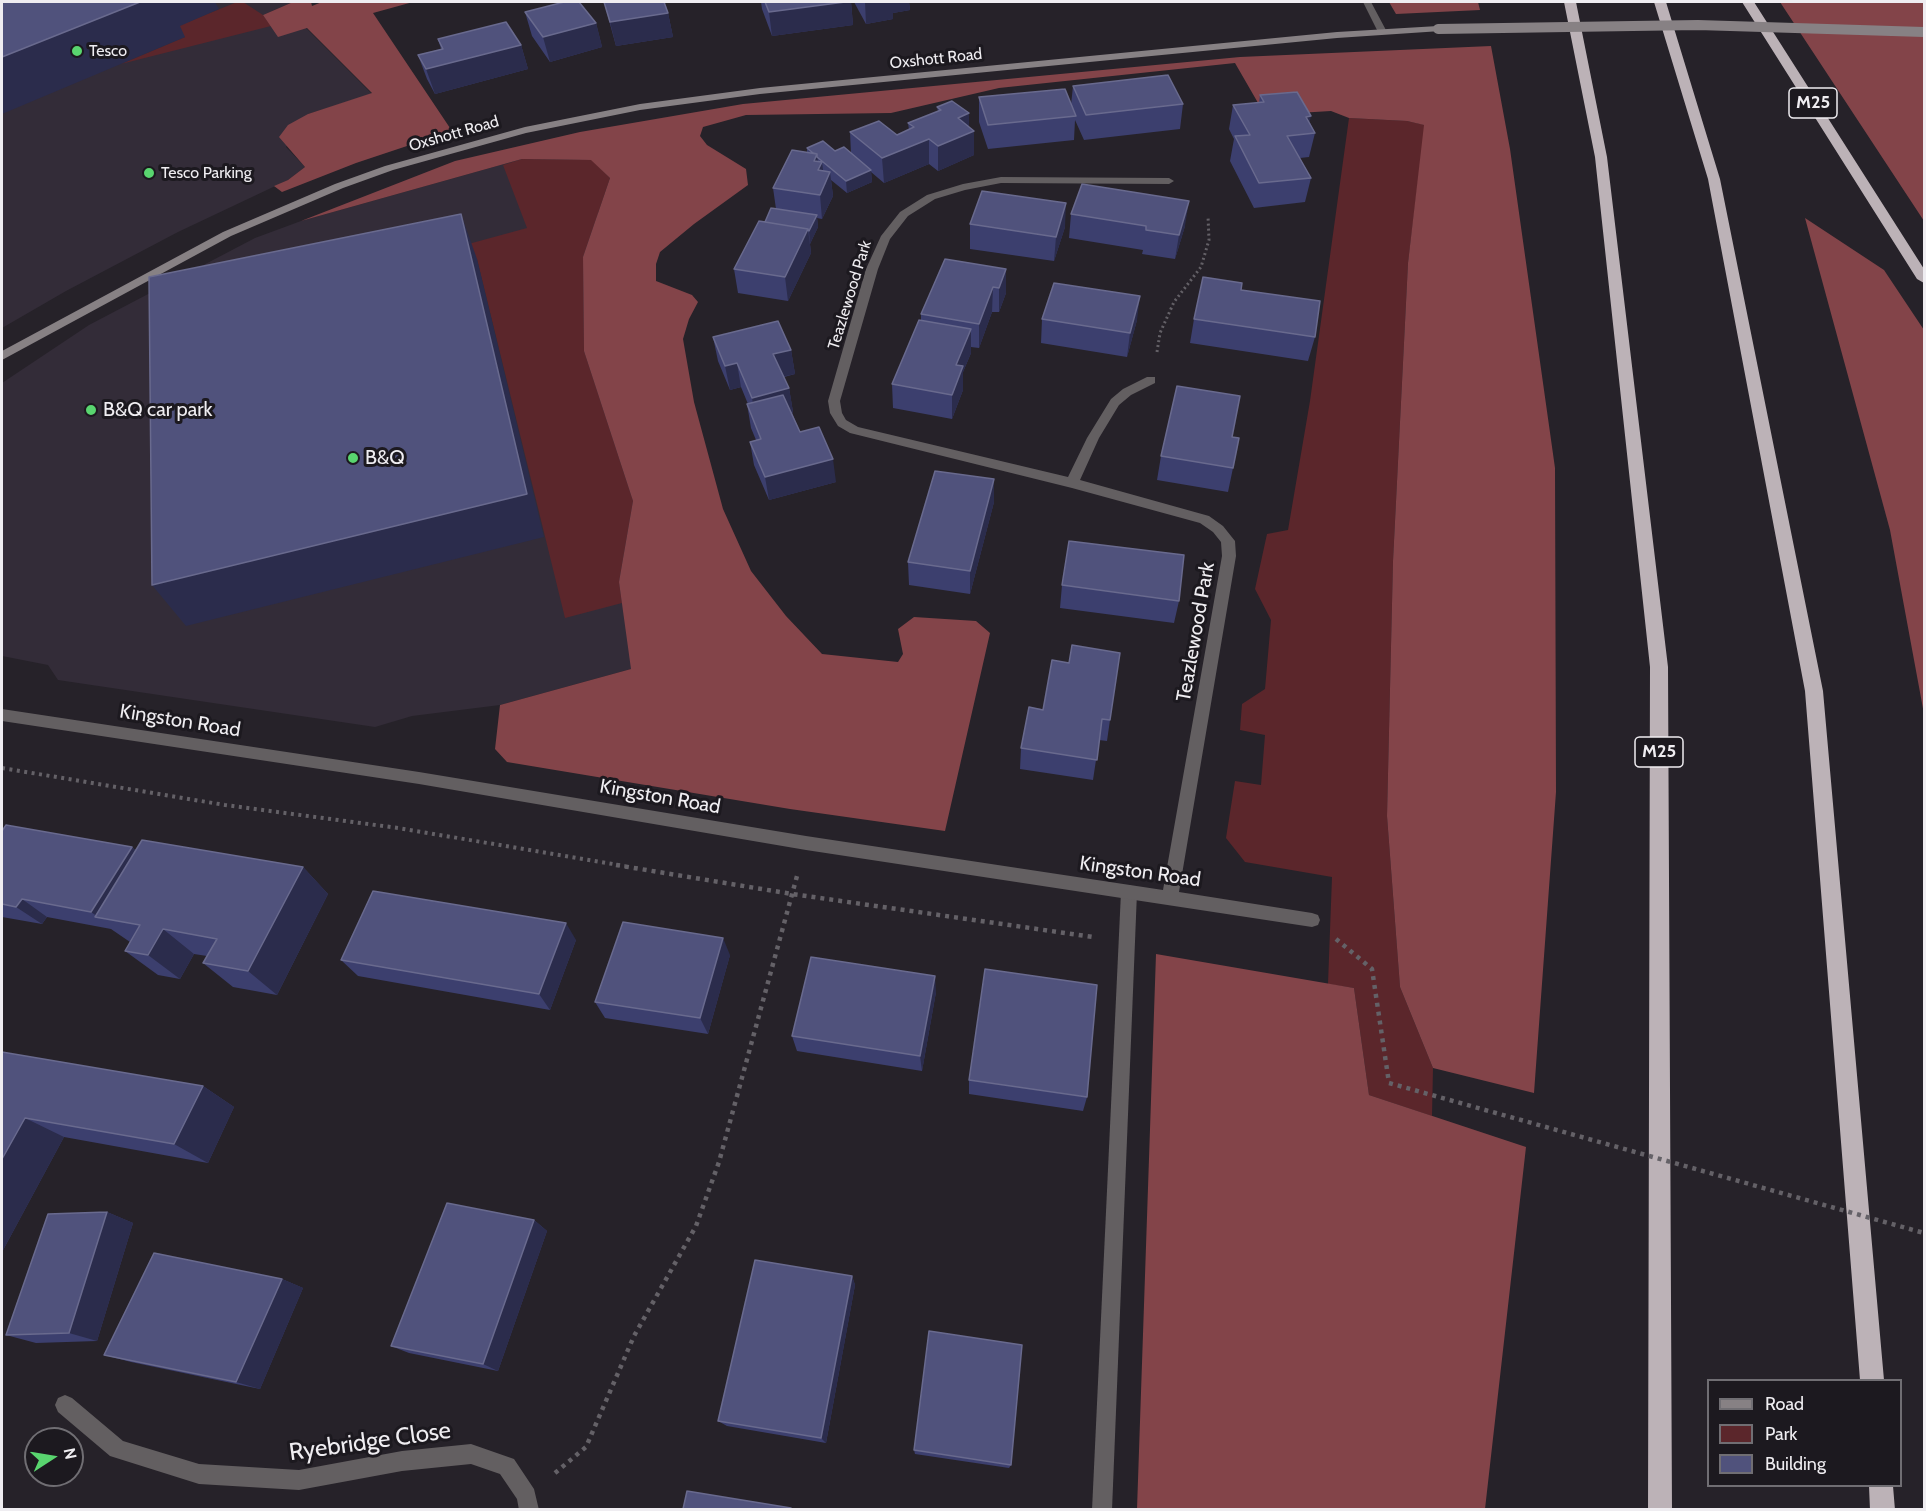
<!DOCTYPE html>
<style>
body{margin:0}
#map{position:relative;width:1926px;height:1511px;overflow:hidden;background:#262229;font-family:Cabin,sans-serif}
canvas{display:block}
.frame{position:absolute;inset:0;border:3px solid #efedf1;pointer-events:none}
.legend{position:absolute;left:1707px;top:1379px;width:195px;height:108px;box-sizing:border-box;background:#1c191f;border:2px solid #706e73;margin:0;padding:8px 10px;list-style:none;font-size:18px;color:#efedf1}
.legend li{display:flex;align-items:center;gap:12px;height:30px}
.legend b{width:30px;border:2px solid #706e73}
.north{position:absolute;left:24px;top:1427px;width:60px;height:60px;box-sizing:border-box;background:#1c191f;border:2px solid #706e73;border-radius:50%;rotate:78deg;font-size:16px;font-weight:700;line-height:24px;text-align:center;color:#efedf1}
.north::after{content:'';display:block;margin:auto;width:21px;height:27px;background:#59d56f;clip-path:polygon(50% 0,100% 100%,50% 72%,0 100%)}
</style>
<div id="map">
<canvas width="1926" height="1511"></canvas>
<div class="frame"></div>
<ul class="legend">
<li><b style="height:8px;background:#878184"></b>Road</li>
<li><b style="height:16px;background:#5b262b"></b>Park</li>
<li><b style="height:16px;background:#50527c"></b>Building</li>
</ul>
<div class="north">N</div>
</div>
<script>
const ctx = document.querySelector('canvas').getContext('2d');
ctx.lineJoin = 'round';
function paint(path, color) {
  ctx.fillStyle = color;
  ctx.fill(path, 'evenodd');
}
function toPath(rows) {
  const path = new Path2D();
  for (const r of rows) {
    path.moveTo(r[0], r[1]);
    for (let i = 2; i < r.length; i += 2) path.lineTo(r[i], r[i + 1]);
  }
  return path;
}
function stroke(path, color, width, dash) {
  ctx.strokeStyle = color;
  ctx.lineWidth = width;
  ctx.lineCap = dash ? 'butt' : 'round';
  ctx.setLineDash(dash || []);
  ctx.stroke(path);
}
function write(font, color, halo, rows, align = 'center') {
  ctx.font = font + ' Cabin,sans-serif';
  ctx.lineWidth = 6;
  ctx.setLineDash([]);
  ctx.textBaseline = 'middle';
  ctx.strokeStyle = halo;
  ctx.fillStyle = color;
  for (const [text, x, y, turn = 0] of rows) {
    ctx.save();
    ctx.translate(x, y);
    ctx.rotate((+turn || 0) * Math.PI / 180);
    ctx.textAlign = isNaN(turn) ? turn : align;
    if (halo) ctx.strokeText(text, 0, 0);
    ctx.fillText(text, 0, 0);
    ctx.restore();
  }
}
const built = toPath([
 [2,2,293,2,263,15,306,28,372,94,308,114,286,147,305,167,288,180,178,232,66,291,2,328],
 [522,159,592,160,633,501,631,669,500,705,412,716,375,727,58,680,48,665,2,656,2,383,89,325,255,238,301,221]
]);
const green = toPath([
 [237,2,243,2,263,15,271,26,121,64,185,37,173,28],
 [1349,118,1407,121,1425,125,1408,263,1393,561,1387,816,1400,987,1433,1068,1432,1116,1369,1095,1354,988,1328,984,1332,877,1245,862,1226,838,1235,781,1261,785,1265,735,1240,730,1242,704,1265,689,1271,620,1255,589,1267,534,1288,530,1310,401],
 [522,159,592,160,610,178,583,257,584,351,633,501,619,582,622,603,565,618,477,259,256,302,527,228,503,165]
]);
const forest = toPath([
 [293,2,311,2,312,6,322,2,413,2,373,13,452,131,356,163,282,192,274,186,288,180,305,167,279,137,288,125,308,114,372,93,307,28,278,37,263,15],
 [1389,2,1478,2,1480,10,1396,14],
 [1780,2,1924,2,1924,222,1924,221],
 [1491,46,1510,149,1555,468,1556,792,1534,1093,1433,1068,1400,987,1387,816,1393,561,1408,263,1424,125,1407,121,1349,118,1331,111,1265,115,1235,63,999,88,891,113,746,115,703,127,700,136,707,145,746,169,748,185,694,224,660,252,656,264,656,281,692,295,698,302,689,319,683,339,694,402,723,509,751,571,786,616,822,654,898,662,903,654,898,629,914,617,976,621,990,633,945,831,790,809,507,762,495,749,500,705,631,669,619,582,633,501,584,351,583,257,610,178,591,160,522,159,301,221,455,161,580,132,743,104,1240,57],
 [1805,218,1884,270,1924,330,1924,714,1890,530],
 [1156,954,1354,988,1369,1095,1526,1147,1485,1509,1137,1509]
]);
const pathFar2 = toPath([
 [1157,352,1160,333,1174,302,1201,267,1209,240,1208,216]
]);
const pathFar1 = toPath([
 [2,768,225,805,398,828,625,866]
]);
const path = toPath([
 [616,865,792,894,1093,937],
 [1336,939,1372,969,1389,1083],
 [555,1473,586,1447,634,1336,696,1226,719,1162,797,876]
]);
const lane = toPath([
 [1129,885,1135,887,1137,892,1112,1510,1092,1510,1121,892,1123,887,1129,885]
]);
const street = toPath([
 [1363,2,1371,2,1387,32,1385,34,1379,34,1363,2],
 [1001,177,1169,178,1174,181,1169,184,1001,183,965,190,935,199,908,216,890,239,878,269,840,401,842,413,846,420,858,427,1068,477,1087,438,1111,399,1123,389,1147,377,1155,377,1155,383,1131,395,1119,405,1099,438,1080,480,1209,516,1223,526,1235,541,1236,556,1179,892,1312,913,1318,915,1320,920,1318,925,1312,927,806,850,419,784,2,721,2,709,419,772,806,836,1163,890,1222,556,1221,542,1213,532,1200,523,1072,488,850,433,838,426,830,413,828,401,866,269,881,236,900,212,927,195,963,184,1001,177],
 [65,1395,72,1398,123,1441,199,1464,299,1470,402,1451,471,1444,514,1459,534,1489,539,1510,519,1510,517,1499,500,1474,471,1464,402,1471,299,1490,199,1484,110,1456,58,1412,55,1405,58,1398,65,1395]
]);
const secondary = toPath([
 [1438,26,1441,27,1441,31,1337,38,760,94,640,110,526,133,393,170,343,188,231,236,2,360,2,351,223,232,335,184,385,166,525,127,640,104,760,88,1337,32,1438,26]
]);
const highway = toPath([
 [1564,2,1576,2,1607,157,1668,667,1672,1510,1648,1510,1650,667,1595,157,1564,2],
 [1654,2,1666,2,1720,179,1823,691,1884,1380,1860,1380,1805,691,1708,179,1654,2],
 [1742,2,1754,2,1924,269,1924,283,1917,279,1742,2],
 [1869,1486,1893,1486,1895,1510,1870,1510,1869,1486]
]);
const pathBridge = toPath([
 [1389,1083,1924,1233]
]);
const secondaryBridge = toPath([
 [1438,29,1698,25,1924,32]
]);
const wall = toPath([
 [604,2,664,2,668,13,673,37,616,46],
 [761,2,851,2,853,25,772,36,762,9],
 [854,2,909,2,910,10,893,13,893,19,866,24],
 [525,12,596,23,602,47,550,62,532,36],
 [438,39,521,45,528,69,435,94,427,79,418,55,441,49],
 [1073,86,1183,104,1180,129,1084,140,1075,120,1074,140,988,149,979,122,979,97,1071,105],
 [1260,95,1310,123,1315,133,1309,157,1300,158,1311,178,1305,202,1254,208,1230,161,1234,139,1229,129,1233,105,1259,103],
 [937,107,969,113,969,127,974,131,974,155,938,171,929,164,884,183,871,172,872,182,847,193,831,180,833,196,822,219,817,218,818,227,810,244,811,253,788,301,738,293,734,269,765,222,776,209,773,188,807,153,807,148,851,154,850,132,897,135,909,130,908,123,938,111],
 [1071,214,1185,226,1175,259,1142,254,1143,250,1069,238],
 [970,224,1065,227,1054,261,970,249],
 [1006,269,1006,293,999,312,992,312,979,348,971,347,971,353,963,372,963,390,952,419,893,408,892,384,921,321,921,314],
 [1241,290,1315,337,1308,361,1190,343,1194,319],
 [1042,319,1137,320,1127,357,1041,343],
 [713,337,791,350,795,374,784,377,789,388,793,412,792,413,800,432,836,482,769,500,754,465,750,442,756,440,751,428,747,404,748,404,741,387,730,390,718,361],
 [1232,437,1233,468,1228,492,1157,480,1161,456],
 [994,479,994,502,970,594,909,585,908,562],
 [1062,585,1179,601,1174,623,1060,608],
 [1029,707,1110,720,1107,741,1099,740,1093,780,1020,769,1021,748],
 [2,831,132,847,135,850,303,867,328,894,277,995,233,987,203,963,207,956,194,954,180,979,158,975,125,951,130,942,111,929,47,917,42,924,2,917],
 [576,940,550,1010,358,976,341,960],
 [730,955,708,1034,605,1018,595,1002],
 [936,992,922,1071,797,1051,792,1036],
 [2,1053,203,1086,234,1107,208,1163,64,1137,2,1252],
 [969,1080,1087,1097,1083,1111,969,1094],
 [107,1212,133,1223,97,1341,36,1343,6,1335],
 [534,1220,547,1231,498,1371,409,1353,391,1346],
 [852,1276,855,1285,826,1443,727,1426,718,1421],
 [282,1279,303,1288,260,1389,131,1362,104,1355],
 [914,1450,1011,1465,1009,1468,915,1454]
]);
const shadedWall = toPath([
 [140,2,215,2,219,9,180,26,185,37,2,114,2,57],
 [845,2,851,2,853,25,772,36,769,12],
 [865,2,909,2,910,10,893,13,893,19,866,24],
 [668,13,673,37,616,46,610,22],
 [596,23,602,47,550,62,543,37],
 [521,45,528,69,435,94,426,69],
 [969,113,969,133,974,131,974,155,938,171,938,146,958,118],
 [1311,116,1307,134,1306,117],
 [929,139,929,164,884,183,882,158],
 [817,154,819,169,822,162,825,185,830,172,833,196,822,219,820,195,814,161],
 [871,170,872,182,847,193,846,181],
 [1189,201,1185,226,1175,259,1179,235],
 [1066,203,1065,227,1054,261,1056,237],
 [461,214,477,259,544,537,186,626,152,585],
 [817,215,818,227,810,244,809,231],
 [808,229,811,253,788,301,785,277],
 [1006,269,1006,293,999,312,999,288],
 [993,287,992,312,979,348,979,324],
 [1140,296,1137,320,1127,357,1130,333],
 [971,329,971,353,963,372,963,390,952,419,952,395,956,365],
 [791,350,795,374,777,378,773,354],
 [737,363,741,387,730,390,725,366],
 [789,388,793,412,756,422,752,398],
 [833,459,836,482,769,500,765,477],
 [994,479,994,502,970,594,970,571],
 [132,847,153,866,98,917,91,912],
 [303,867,328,894,277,995,248,971],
 [22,899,47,917,42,924,16,907],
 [566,923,576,940,550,1010,539,994],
 [163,929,194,954,180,979,148,955],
 [723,938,730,955,708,1034,700,1018],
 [935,976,936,992,922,1071,920,1056],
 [203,1086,234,1107,208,1163,174,1144],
 [25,1118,64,1137,2,1252,2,1159],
 [107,1212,133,1223,97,1341,69,1333],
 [534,1220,547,1231,498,1371,483,1364],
 [852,1276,855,1285,826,1443,821,1438],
 [282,1279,303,1288,260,1389,236,1382]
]);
const building = toPath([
 [2,2,140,2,2,57,2,2],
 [564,2,579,2,596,23,543,37,525,12,564,2],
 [604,2,664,2,668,13,610,22,604,2],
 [765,2,845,2,769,12,765,2],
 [506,22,521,45,426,69,418,55,443,49,438,39,506,22],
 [1168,75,1183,104,1086,115,1073,86,1168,75],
 [1065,89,1076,116,988,125,979,97,1065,89],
 [1297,92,1311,116,1306,117,1315,133,1287,136,1311,178,1259,183,1235,136,1250,135,1233,105,1264,102,1260,95,1297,92],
 [952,101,969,113,958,118,974,131,938,146,929,139,882,158,850,132,879,121,897,135,914,127,908,123,941,110,937,107,952,101],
 [823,141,835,151,844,147,871,170,846,181,817,157,817,154,813,153,807,148,823,141],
 [792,150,817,154,814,161,822,162,818,170,830,172,820,195,773,188,792,150],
 [1082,184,1189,201,1179,235,1146,230,1146,226,1071,214,1082,184],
 [982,191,1066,203,1056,237,970,224,982,191],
 [771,208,817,215,809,231,808,229,765,222,771,208],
 [461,214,527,494,152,585,149,277,461,214],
 [759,221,808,229,785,277,734,269,759,221],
 [945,259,1006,269,999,288,993,287,979,324,921,314,945,259],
 [1203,277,1242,283,1241,290,1320,301,1315,337,1194,319,1203,277],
 [1054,283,1140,296,1130,333,1042,319,1054,283],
 [919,320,971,329,956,365,963,366,952,395,892,384,919,320],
 [778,321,791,350,773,354,789,388,752,398,737,363,725,366,713,337,778,321],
 [1177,386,1240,396,1232,437,1239,438,1233,468,1161,456,1177,386],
 [783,395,800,432,819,427,833,459,765,477,750,442,761,439,747,404,783,395],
 [935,471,994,479,970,571,908,562,935,471],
 [1069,541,1184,555,1179,601,1062,585,1069,541],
 [1072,645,1120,653,1110,720,1102,719,1097,760,1021,748,1029,707,1043,710,1052,660,1069,663,1072,645],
 [6,825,132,847,91,912,22,899,16,907,2,904,2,831,6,825],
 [142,840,303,867,248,971,203,963,217,939,163,929,148,955,125,951,140,925,95,917,142,840],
 [373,891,566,923,539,994,341,960,373,891],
 [623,922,723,938,700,1018,595,1002,623,922],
 [811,957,935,976,920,1056,792,1036,811,957],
 [985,969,1097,985,1087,1097,969,1080,985,969],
 [2,1052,203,1086,174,1144,25,1118,2,1159,2,1052],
 [447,1203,534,1220,483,1364,391,1346,447,1203],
 [107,1212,69,1333,6,1335,48,1214,107,1212],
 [154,1253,282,1279,236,1382,104,1355,154,1253],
 [755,1260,852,1276,821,1438,718,1421,755,1260],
 [929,1331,1022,1345,1011,1465,914,1450,929,1331],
 [687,1491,791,1508,791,1509,683,1509,687,1491]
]);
const markers = [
 [77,51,6,"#59d56f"],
 [149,173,6,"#59d56f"],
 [91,410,6,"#59d56f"],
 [353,458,6,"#59d56f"]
];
const farPoinames = [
 ["Tesco",89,51],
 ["Tesco Parking",161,173]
];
const farStreetnames = [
 ["Oxshott Road",936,59,-6],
 ["Oxshott Road",454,134,-16],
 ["Teazlewood Park",850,295,-73]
];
const shields = [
 [1813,103,48],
 [1659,752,48]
];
const shieldNames = [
 ["M25",1813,103],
 ["M25",1659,752]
];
const poiNames = [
 ["B&Q car park",103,410],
 ["B&Q",365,458]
];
const streetNames = [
 ["Teazlewood Park",1196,632,-80],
 ["Kingston Road",180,721,9],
 ["Kingston Road",660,797,10],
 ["Kingston Road",1140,872,8]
];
const nearStreetnames = [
 ["Ryebridge Close",370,1442,-8]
];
paint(built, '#332c38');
paint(green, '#5b262b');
paint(forest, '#834449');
stroke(pathFar2, '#646167', 3, [2, 3]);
stroke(pathFar1, '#646167', 4, [3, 4.5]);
stroke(path, '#646167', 4.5, [4, 5]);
paint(lane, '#635f61');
paint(street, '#635f61');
paint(secondary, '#878184');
paint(highway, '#bcb2b7');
stroke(pathBridge, '#646167', 4.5, [4, 5]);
stroke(secondaryBridge, '#878184', 10);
paint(wall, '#3c3f6e');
paint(shadedWall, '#2b2c4c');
paint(building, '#50527c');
stroke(building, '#696a8e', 1.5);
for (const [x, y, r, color] of markers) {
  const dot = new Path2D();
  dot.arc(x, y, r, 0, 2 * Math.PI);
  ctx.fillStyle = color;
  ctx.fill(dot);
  stroke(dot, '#1c191f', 2);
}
write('16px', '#efedf1', '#1c191f', farPoinames, 'left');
write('16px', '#efedf1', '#1c191f', farStreetnames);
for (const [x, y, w] of shields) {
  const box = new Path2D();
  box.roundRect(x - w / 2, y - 15, w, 30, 4.5);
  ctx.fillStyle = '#1c191f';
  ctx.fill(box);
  stroke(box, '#efedf1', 1.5);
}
write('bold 18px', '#efedf1', null, shieldNames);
write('20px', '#efedf1', '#1c191f', poiNames, 'left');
write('20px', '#efedf1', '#1c191f', streetNames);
write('24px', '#efedf1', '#1c191f', nearStreetnames);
</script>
